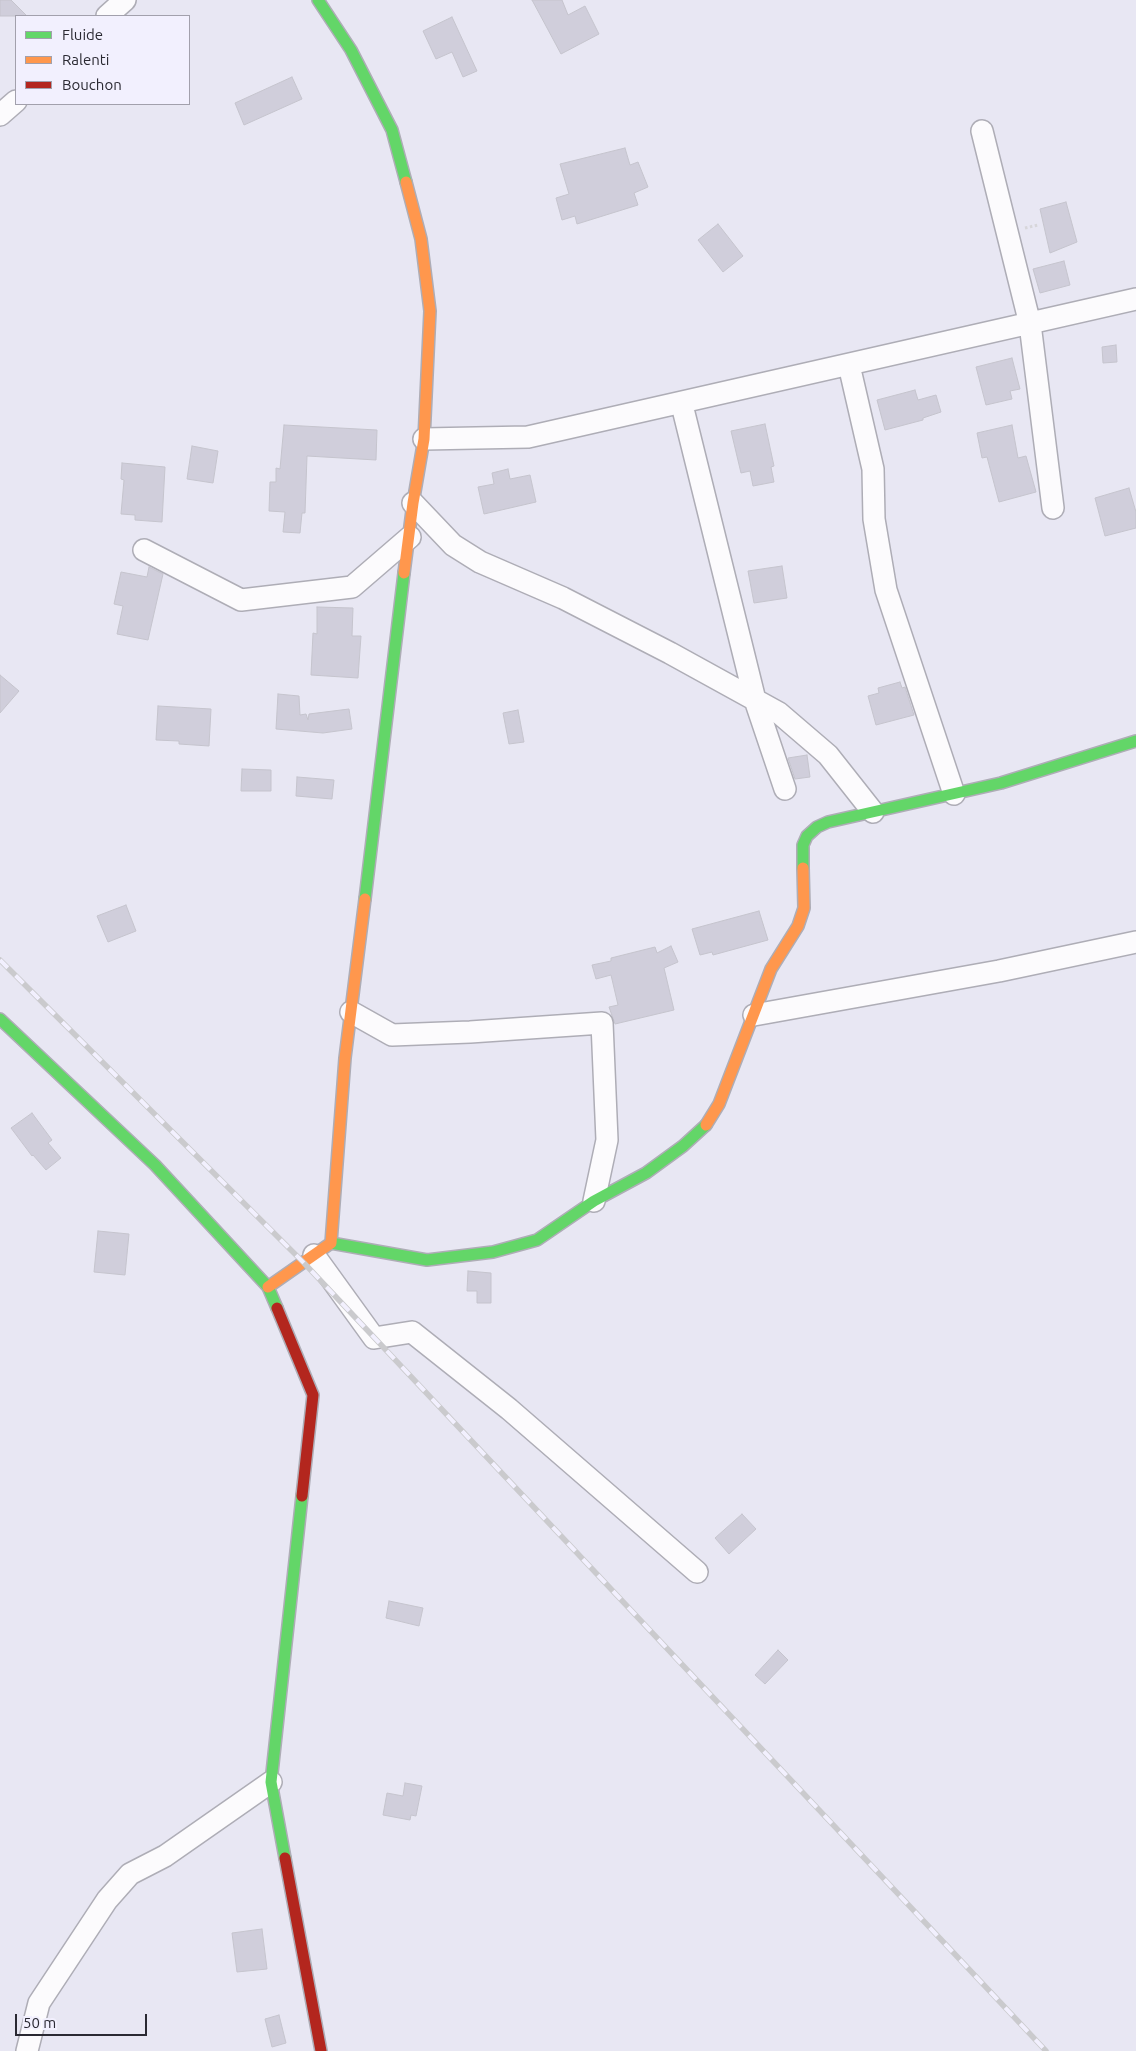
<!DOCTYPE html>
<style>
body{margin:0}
#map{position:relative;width:1136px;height:2051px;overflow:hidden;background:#e8e7f3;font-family:Ubuntu,sans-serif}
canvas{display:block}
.legend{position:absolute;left:15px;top:15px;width:175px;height:90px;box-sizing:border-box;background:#f2f0fe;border:1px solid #a2a0ac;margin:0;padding:6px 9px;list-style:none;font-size:15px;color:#2a2932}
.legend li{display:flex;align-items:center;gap:10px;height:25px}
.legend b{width:25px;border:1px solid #a2a0ac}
.scale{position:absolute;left:15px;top:2014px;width:132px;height:22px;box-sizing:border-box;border:2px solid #2a2932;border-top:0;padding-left:6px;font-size:15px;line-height:18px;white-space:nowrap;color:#2a2932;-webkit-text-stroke:4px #f2f0fe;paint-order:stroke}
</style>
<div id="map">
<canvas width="1136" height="2051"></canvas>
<ul class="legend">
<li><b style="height:6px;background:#63d668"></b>Fluide</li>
<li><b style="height:6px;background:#ff974d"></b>Ralenti</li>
<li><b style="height:6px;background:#b3261e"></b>Bouchon</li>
</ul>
<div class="scale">50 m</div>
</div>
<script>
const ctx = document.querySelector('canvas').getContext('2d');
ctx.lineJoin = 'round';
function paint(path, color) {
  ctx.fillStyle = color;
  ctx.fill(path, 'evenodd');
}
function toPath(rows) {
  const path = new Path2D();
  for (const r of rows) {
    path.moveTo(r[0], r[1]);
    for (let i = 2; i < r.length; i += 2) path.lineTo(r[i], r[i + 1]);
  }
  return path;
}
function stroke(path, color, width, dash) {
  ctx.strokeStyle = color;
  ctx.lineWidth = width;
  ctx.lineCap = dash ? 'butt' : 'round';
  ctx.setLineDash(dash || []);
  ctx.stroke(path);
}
const building = toPath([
 [0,0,11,0,27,16,0,16,0,0],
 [532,0,562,0,568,15,585,6,599,34,561,54,532,0],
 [452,17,477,71,463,77,452,52,436,59,423,31,452,17],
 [292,77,302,99,244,125,235,103,292,77],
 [625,148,630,165,638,162,648,187,634,193,638,205,577,224,575,216,562,220,556,198,569,194,560,164,625,148],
 [1066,202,1077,242,1050,253,1040,209,1066,202],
 [718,224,743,256,723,272,698,240,718,224],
 [1064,261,1070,285,1040,293,1033,269,1064,261],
 [1116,345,1117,362,1103,363,1102,347,1116,345],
 [1012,358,1020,389,1010,391,1012,399,986,405,976,367,1012,358],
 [915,390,918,400,936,395,941,412,923,418,923,420,885,430,877,400,915,390],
 [765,424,774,466,771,467,774,482,753,486,750,471,741,473,731,431,765,424],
 [284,425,377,430,376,460,307,456,305,513,302,513,300,533,283,532,285,512,269,511,270,482,276,482,276,468,280,469,284,425],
 [1012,425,1018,458,1026,456,1036,492,999,502,987,457,982,458,977,433,1012,425],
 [192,446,218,451,213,483,187,479,192,446],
 [122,463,165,467,162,522,135,520,135,515,121,514,124,480,121,479,122,463],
 [508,469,510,479,530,475,536,502,484,514,478,487,494,484,492,473,508,469],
 [1129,488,1136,512,1136,528,1105,536,1095,498,1129,488],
 [782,566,787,598,754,603,748,571,782,566],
 [149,567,163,574,148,640,117,634,123,606,114,604,121,572,147,577,149,567],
 [317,607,353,608,352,636,361,636,358,678,311,675,313,633,317,634,317,607],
 [0,675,19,691,0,713,0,675],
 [900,682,902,688,905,687,914,715,876,725,868,696,879,693,878,688,900,682],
 [278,694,299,696,300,715,306,714,308,720,309,714,349,709,352,729,323,733,276,729,278,694],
 [158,706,211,709,209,746,179,744,179,741,156,740,158,706],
 [518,710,524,742,509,744,503,713,518,710],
 [807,755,810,777,795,779,788,758,807,755],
 [242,769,271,770,271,791,241,791,242,769],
 [297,777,334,780,332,799,296,796,297,777],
 [126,905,136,931,108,942,97,916,126,905],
 [759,911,768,940,713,955,712,952,700,955,692,929,759,911],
 [671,946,678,962,664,968,674,1010,615,1024,609,1007,618,1005,611,975,596,979,592,965,611,961,611,958,655,947,657,953,671,946],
 [32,1113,52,1140,48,1143,61,1158,46,1170,33,1155,32,1156,11,1128,32,1113],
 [98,1231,129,1234,125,1275,94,1272,98,1231],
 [468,1271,491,1273,491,1303,477,1303,477,1291,467,1291,468,1271],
 [742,1514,756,1529,729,1554,715,1538,742,1514],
 [389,1601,423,1608,419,1626,386,1618,389,1601],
 [778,1650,788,1660,765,1684,755,1675,778,1650],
 [405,1783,422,1786,416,1816,411,1815,410,1820,383,1815,387,1793,403,1796,405,1783],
 [262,1929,267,1969,237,1972,232,1933,262,1929],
 [279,2015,286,2043,272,2047,265,2019,279,2015]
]);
const path = toPath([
 [1025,228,1038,225]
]);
const street = toPath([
 [107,16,125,0],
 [0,115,16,101],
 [982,131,1030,324,1053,508],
 [849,365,873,469,874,519,886,590,954,794],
 [684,413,755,700,785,789],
 [424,439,528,437,1136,299],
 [413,503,453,545,480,562,563,598,670,653,779,713,828,755,873,812],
 [144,550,241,600,352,587,410,537],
 [351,1012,392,1035,470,1032,602,1023,607,1140,594,1201],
 [754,1015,999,971,1136,942],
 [314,1255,374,1338,412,1332,509,1409,697,1572],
 [27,2051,39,2003,107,1900,130,1874,165,1856,271,1782]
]);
const fast = toPath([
 [318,0,351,50,392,130,406,182],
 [803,868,803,845,807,836,817,827,828,822,1001,783,1136,741],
 [365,899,404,573],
 [0,1019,155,1165,268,1287,277,1308],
 [331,1243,427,1260,493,1252,537,1240,594,1201,646,1173,683,1146,706,1125],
 [285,1858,271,1782,302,1496]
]);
const slow = toPath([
 [404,573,413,503,424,439,430,311,421,239,406,182],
 [706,1125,719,1104,771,969,798,926,804,908,803,868],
 [268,1287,331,1243,345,1058,365,899]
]);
const jam = toPath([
 [277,1308,313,1395,302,1496],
 [285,1858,321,2051]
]);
const rail = toPath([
 [0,960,304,1263,1046,2051]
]);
paint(building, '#d0cedb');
stroke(building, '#c5c4cd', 1);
stroke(street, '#aeadb6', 24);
stroke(fast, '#aeadb6', 14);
stroke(slow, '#aeadb6', 14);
stroke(jam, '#aeadb6', 14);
stroke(path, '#d7d6da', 3, [2.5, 2.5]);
stroke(street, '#fcfbfd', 21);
stroke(fast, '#63d668', 11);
stroke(slow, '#ff974d', 11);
stroke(jam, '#b3261e', 11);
stroke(rail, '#cacacd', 5.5);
stroke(rail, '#f2f0fe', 4, [11]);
</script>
